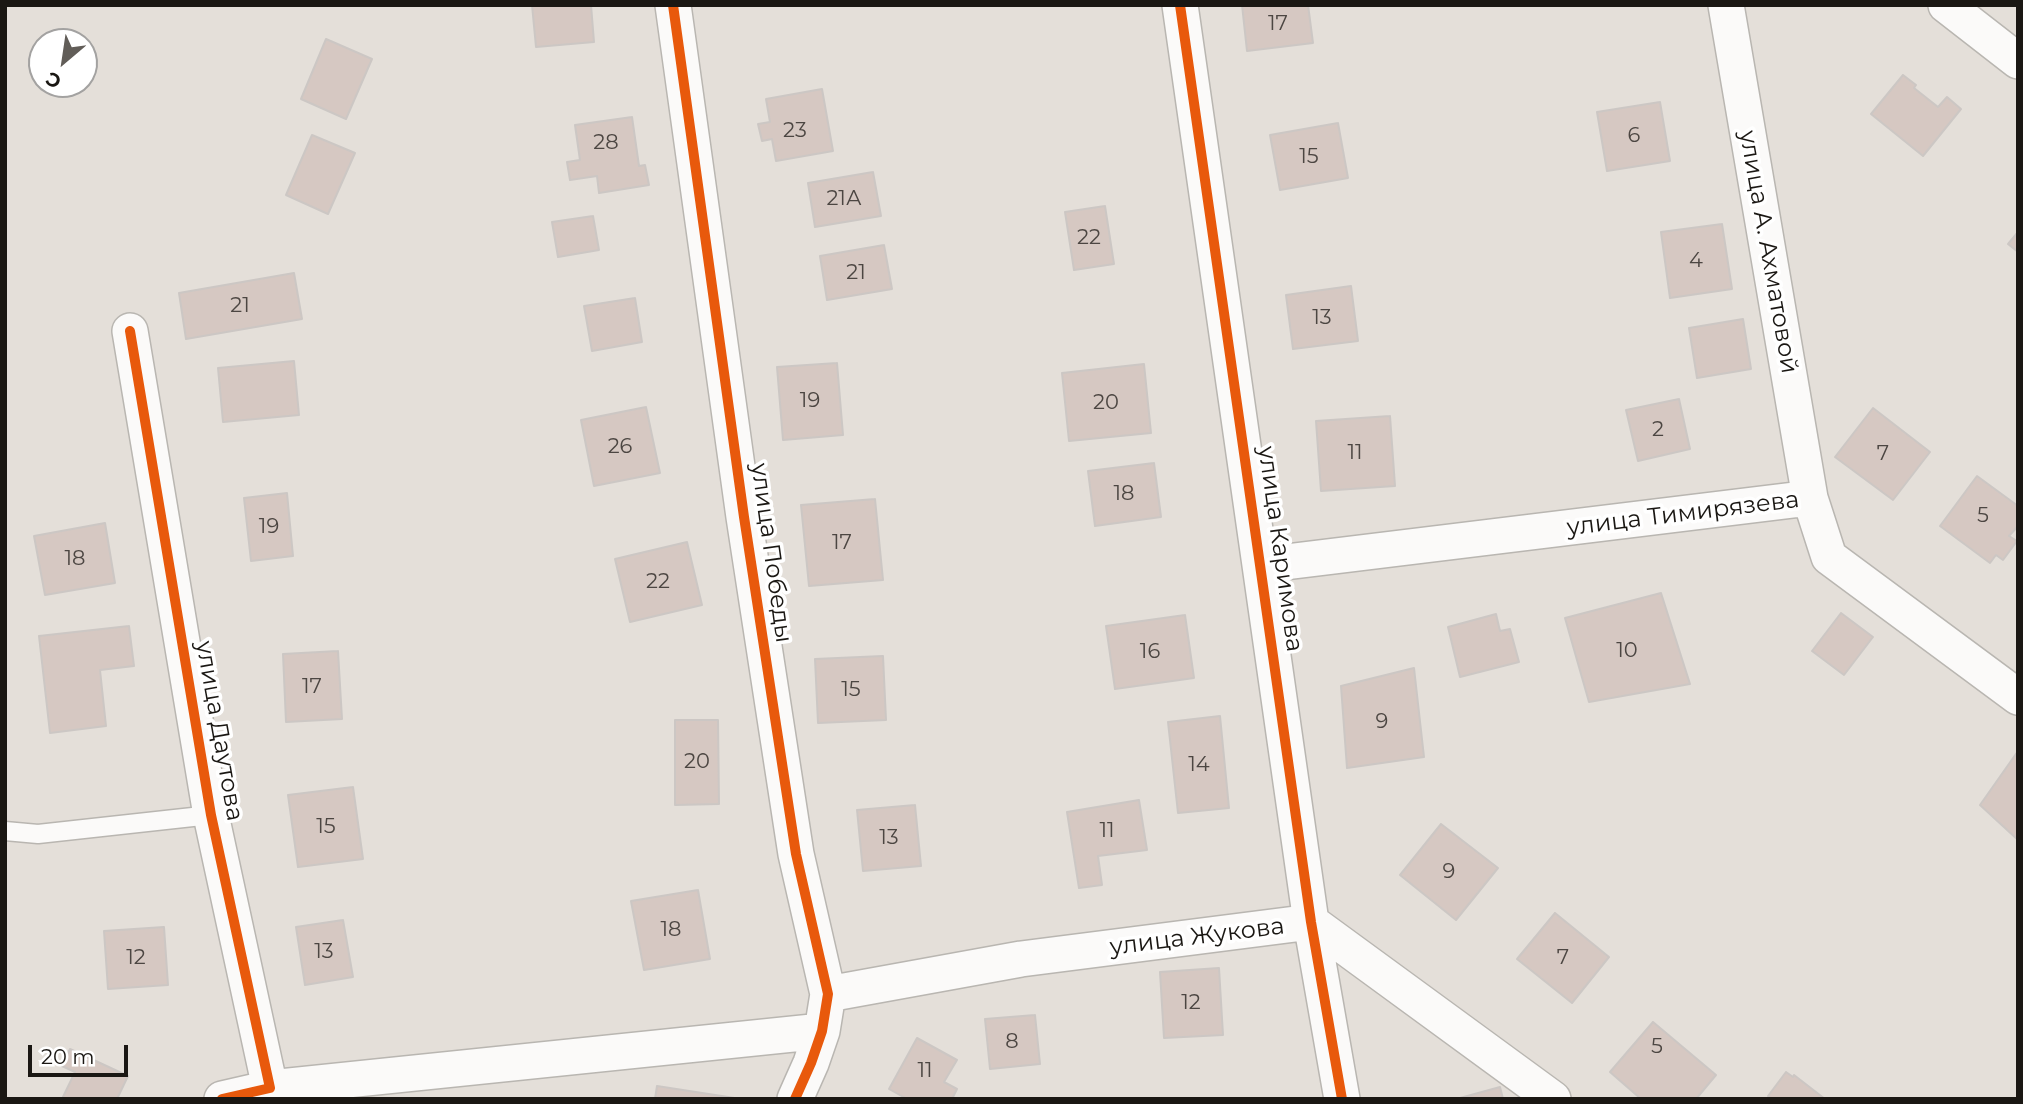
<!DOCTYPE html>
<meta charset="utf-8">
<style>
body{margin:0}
#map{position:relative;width:2023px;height:1104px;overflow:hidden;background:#e4dfd9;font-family:Montserrat,sans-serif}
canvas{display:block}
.frame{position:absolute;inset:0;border:7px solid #1a1713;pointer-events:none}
.north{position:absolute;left:28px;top:28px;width:70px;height:70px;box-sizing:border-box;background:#fff;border:2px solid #a3a2a1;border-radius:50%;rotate:209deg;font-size:19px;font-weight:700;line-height:28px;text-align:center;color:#1a1713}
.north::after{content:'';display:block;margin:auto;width:24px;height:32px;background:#615d58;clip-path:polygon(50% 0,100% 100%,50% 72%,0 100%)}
.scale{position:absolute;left:28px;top:1045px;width:100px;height:32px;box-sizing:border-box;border:4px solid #1a1713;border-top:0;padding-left:9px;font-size:21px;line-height:24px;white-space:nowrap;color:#1a1713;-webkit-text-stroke:5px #fff;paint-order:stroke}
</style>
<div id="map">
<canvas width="2023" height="1104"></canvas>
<div class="frame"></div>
<div class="north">С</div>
<div class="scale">20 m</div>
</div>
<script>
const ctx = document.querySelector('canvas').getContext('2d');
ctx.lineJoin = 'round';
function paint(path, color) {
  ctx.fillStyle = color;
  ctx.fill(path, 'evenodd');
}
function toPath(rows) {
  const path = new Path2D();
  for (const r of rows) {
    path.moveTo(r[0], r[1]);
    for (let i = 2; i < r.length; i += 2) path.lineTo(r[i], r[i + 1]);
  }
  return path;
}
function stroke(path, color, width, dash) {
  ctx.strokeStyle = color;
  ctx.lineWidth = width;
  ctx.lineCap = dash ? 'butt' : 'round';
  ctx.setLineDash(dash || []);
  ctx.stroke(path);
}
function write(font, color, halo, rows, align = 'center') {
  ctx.font = font + ' Montserrat,sans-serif';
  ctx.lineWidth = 7;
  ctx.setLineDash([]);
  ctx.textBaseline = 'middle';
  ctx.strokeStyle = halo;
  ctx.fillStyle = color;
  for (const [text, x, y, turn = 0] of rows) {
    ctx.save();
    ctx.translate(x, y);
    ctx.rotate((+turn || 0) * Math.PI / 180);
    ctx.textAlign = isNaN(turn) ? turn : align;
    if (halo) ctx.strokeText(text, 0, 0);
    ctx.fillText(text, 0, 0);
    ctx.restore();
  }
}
const building = toPath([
 [532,5,591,5,594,42,536,47,532,5],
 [1242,5,1308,5,1313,43,1247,51,1242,5],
 [326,39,372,59,346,119,301,99,326,39],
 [1903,75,1916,85,1914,88,1938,107,1947,97,1961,109,1923,156,1871,114,1903,75],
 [822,89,833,151,776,161,772,139,762,141,758,124,770,122,766,99,822,89],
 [1660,102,1670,161,1607,171,1597,112,1660,102],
 [632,117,639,166,645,165,649,185,599,193,597,176,570,180,567,162,580,160,575,125,632,117],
 [1338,123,1348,178,1280,190,1270,135,1338,123],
 [312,135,355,153,328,214,286,195,312,135],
 [873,172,881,216,815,227,808,183,873,172],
 [1105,206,1114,264,1074,270,1065,212,1105,206],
 [593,216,599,250,558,257,552,222,593,216],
 [1722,224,1732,289,1670,298,1661,232,1722,224],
 [2018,232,2018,252,2008,244,2018,232],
 [884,245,892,289,827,300,820,256,884,245],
 [294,273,302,319,186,339,179,293,294,273],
 [1351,286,1358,341,1293,349,1286,295,1351,286],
 [635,298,642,342,592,351,584,306,635,298],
 [1743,319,1751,369,1697,378,1689,328,1743,319],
 [294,361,299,415,223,422,218,368,294,361],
 [837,363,843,435,783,440,777,367,837,363],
 [1144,364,1151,433,1069,441,1062,373,1144,364],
 [1679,399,1690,449,1638,461,1626,410,1679,399],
 [646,407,660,473,594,486,581,420,646,407],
 [1873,408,1930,452,1893,500,1835,457,1873,408],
 [1390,416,1395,486,1321,491,1316,421,1390,416],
 [1154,463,1161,517,1095,526,1088,471,1154,463],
 [1977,476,2018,506,2018,526,2009,536,2017,541,2003,560,1996,555,1990,563,1940,526,1977,476],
 [287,493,293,556,251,561,244,498,287,493],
 [875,499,883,580,809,586,801,505,875,499],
 [105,523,115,583,45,595,34,536,105,523],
 [687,542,702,605,630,622,615,559,687,542],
 [1661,593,1690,684,1589,702,1565,618,1661,593],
 [1841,613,1873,637,1844,675,1812,651,1841,613],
 [1496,614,1500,631,1510,629,1519,662,1460,677,1448,627,1496,614],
 [1185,615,1194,678,1115,689,1106,626,1185,615],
 [129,626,134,666,100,670,106,726,50,733,39,636,129,626],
 [338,651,342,719,286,722,283,654,338,651],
 [883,656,886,720,818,723,815,659,883,656],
 [1414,668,1424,757,1347,768,1341,686,1414,668],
 [1220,716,1229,808,1178,813,1168,722,1220,716],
 [675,720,718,720,719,804,675,805,675,720],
 [2018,751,2018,840,1980,805,2018,751],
 [353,787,363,859,298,867,288,795,353,787],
 [1139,800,1147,850,1098,856,1102,885,1079,888,1067,812,1139,800],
 [915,805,921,866,863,871,857,810,915,805],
 [1441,824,1498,868,1456,920,1400,875,1441,824],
 [698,890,710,959,644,970,631,901,698,890],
 [1555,913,1609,957,1572,1003,1517,959,1555,913],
 [343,920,353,977,305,985,296,927,343,920],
 [164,927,168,985,108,989,104,931,164,927],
 [1219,968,1223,1035,1164,1038,1160,972,1219,968],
 [1035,1015,1040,1064,990,1069,985,1019,1035,1015],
 [1653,1022,1716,1075,1696,1099,1641,1099,1610,1072,1653,1022],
 [917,1038,957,1060,944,1082,957,1089,952,1099,907,1099,889,1089,917,1038],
 [70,1049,128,1076,117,1099,62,1099,75,1072,62,1066,70,1049],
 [1786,1072,1793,1077,1794,1075,1825,1099,1772,1099,1768,1096,1786,1072],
 [657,1086,741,1099,655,1099,657,1086],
 [1500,1087,1503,1099,1460,1099,1460,1098,1500,1087]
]);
const lane = toPath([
 [5,831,38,834,211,815]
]);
const street = toPath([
 [673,5,744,517,796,854,828,994,822,1031,811,1063,795,1099],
 [1180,5,1311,922,1342,1099],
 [1726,5,1810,498,1829,557,2018,697],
 [1946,5,2018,61],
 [130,331,211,815,270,1088,222,1099],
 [1261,565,1810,498],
 [828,994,1021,959,1311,922,1553,1099],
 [270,1088,822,1031]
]);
const cycleway = toPath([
 [673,5,744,517,796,854,828,994,822,1031,811,1063,795,1099],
 [1180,5,1311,922,1342,1099],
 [130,331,211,815,270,1088,222,1099]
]);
const numberNames = [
 ["17",1278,24],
 ["23",795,131],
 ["6",1634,136],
 ["28",606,143],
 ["15",1309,157],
 ["21А",844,199],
 ["22",1089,238],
 ["4",1696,261],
 ["21",856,273],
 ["21",240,306],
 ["13",1322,318],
 ["19",810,401],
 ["20",1106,403],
 ["2",1658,430],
 ["26",620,447],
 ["11",1355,453],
 ["7",1883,454],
 ["18",1124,494],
 ["5",1983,516],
 ["19",269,527],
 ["17",842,543],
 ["18",75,559],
 ["22",658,582],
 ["10",1627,651],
 ["16",1150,652],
 ["17",312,687],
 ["15",851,690],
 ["9",1382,722],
 ["20",697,762],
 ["14",1199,765],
 ["15",326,827],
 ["11",1107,831],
 ["13",889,838],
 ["9",1449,872],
 ["18",671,930],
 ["13",324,952],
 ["12",136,958],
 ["7",1563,958],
 ["12",1191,1003],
 ["8",1012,1042],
 ["5",1657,1047],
 ["11",925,1071]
];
const streetNames = [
 ["улица А. Ахматовой",1768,252,80],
 ["улица Тимирязева",1683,514,-7],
 ["улица Каримова",1280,549,82],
 ["улица Победы",771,553,82],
 ["улица Даутова",219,731,80],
 ["улица Жукова",1197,937,-7]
];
paint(building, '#d6c8c2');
stroke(building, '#ccc7c4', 2);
stroke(lane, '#b9b6b1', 21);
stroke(street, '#b9b6b1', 38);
stroke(lane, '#fbfaf9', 18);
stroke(street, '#fbfaf9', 35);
stroke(cycleway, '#e8590c', 10);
write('21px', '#4c4642', null, numberNames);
write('24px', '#1a1713', '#fff', streetNames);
</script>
